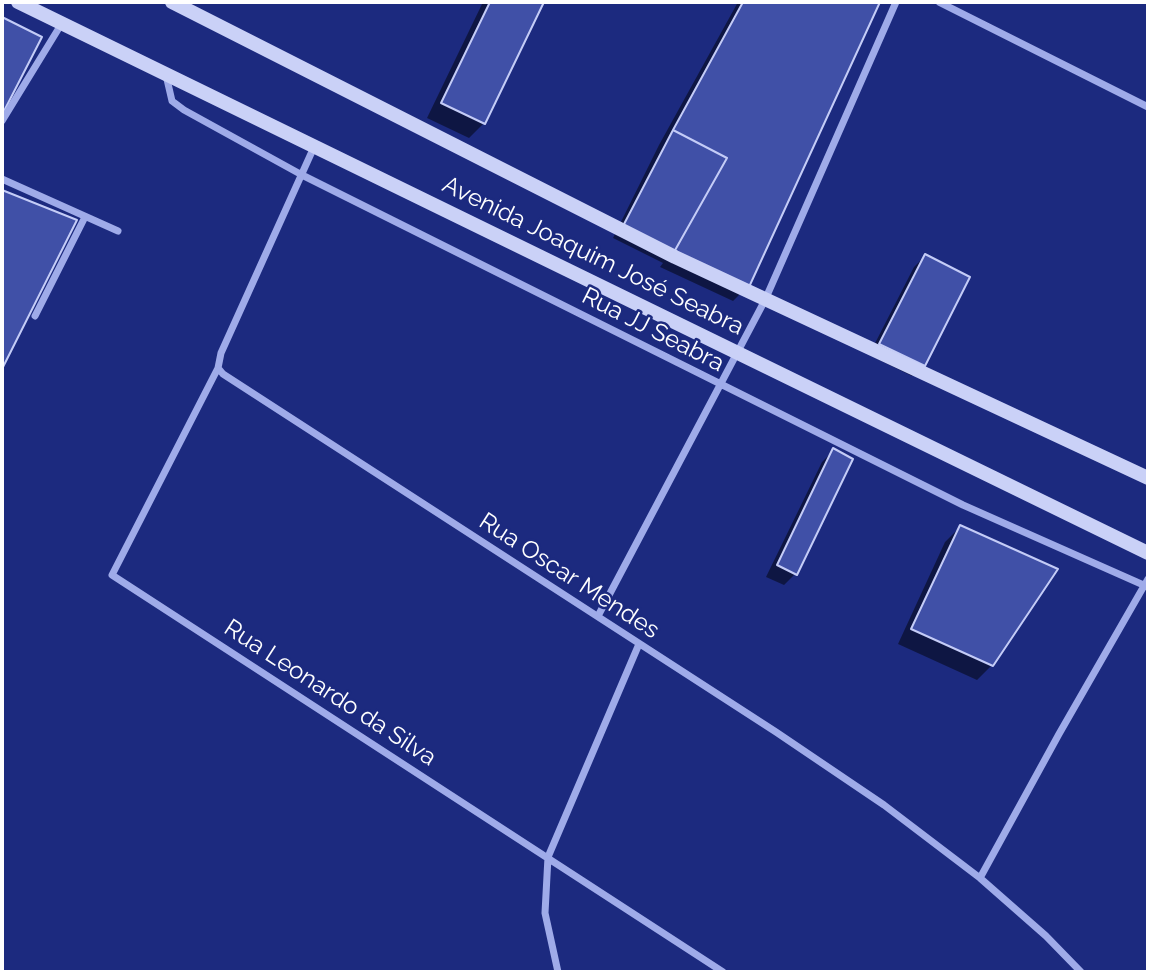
<!DOCTYPE html>
<meta charset="utf-8">
<style>
body{margin:0}
#map{position:relative;width:1150px;height:974px;overflow:hidden;background:#1c2a7f;font-family:Raleway,sans-serif}
canvas{display:block}
.frame{position:absolute;inset:0;border:4px solid #fff;pointer-events:none}
</style>
<div id="map">
<canvas width="1150" height="974"></canvas>
<div class="frame"></div>
</div>
<script>
const ctx = document.querySelector('canvas').getContext('2d');
ctx.lineJoin = 'round';
function paint(path, color) {
  ctx.fillStyle = color;
  ctx.fill(path, 'evenodd');
}
function toPath(rows) {
  const path = new Path2D();
  for (const r of rows) {
    path.moveTo(r[0], r[1]);
    for (let i = 2; i < r.length; i += 2) path.lineTo(r[i], r[i + 1]);
  }
  return path;
}
function stroke(path, color, width, dash) {
  ctx.strokeStyle = color;
  ctx.lineWidth = width;
  ctx.lineCap = dash ? 'butt' : 'round';
  ctx.setLineDash(dash || []);
  ctx.stroke(path);
}
function write(font, color, halo, rows, align = 'center') {
  ctx.font = font + ' Raleway,sans-serif';
  ctx.lineWidth = 5;
  ctx.setLineDash([]);
  ctx.textBaseline = 'middle';
  ctx.strokeStyle = halo;
  ctx.fillStyle = color;
  for (const [text, x, y, turn = 0] of rows) {
    ctx.save();
    ctx.translate(x, y);
    ctx.rotate((+turn || 0) * Math.PI / 180);
    ctx.textAlign = isNaN(turn) ? turn : align;
    if (halo) ctx.strokeText(text, 0, 0);
    ctx.fillText(text, 0, 0);
    ctx.restore();
  }
}
const shadow = toPath([
 [483,2,542,2,484,123,469,138,427,118],
 [738,2,878,2,748,286,733,301,660,267,663,263,613,238,659,145],
 [2,191,74,221,2,365],
 [925,256,923,365,912,376,869,355,914,267],
 [834,450,795,574,784,585,766,577,822,462],
 [960,527,992,665,977,680,898,644,945,542]
]);
const building = toPath([
 [490,2,544,2,485,124,441,103,490,2],
 [743,2,880,2,749,287,674,252,727,158,673,130,743,2],
 [2,17,42,37,2,115,2,17],
 [673,130,727,158,674,252,623,226,673,130],
 [2,190,77,220,2,369,2,190],
 [925,254,970,277,925,366,879,344,925,254],
 [833,448,853,459,797,575,777,565,833,448],
 [960,525,1058,569,993,666,911,629,960,525]
]);
const minor = toPath([
 [939,2,1148,107],
 [166,75,172,101,184,110,302,175,963,505,1148,587],
 [2,121,62,23],
 [314,147,221,353,218,368,223,374,776,732,884,805,980,878,1046,936,1081,972],
 [2,179,118,231],
 [35,316,85,217],
 [218,368,112,575,723,972],
 [598,616,765,300,896,2],
 [980,878,1059,734,1148,579],
 [558,972,545,913,548,857,639,644]
]);
const secondary = toPath([
 [18,2,1148,553],
 [172,2,675,257,1148,478]
]);
const streetNames = [
 ["Avenida Joaquim José Seabra",593,256,26],
 ["Rua JJ Seabra",653,330,27],
 ["Rua Oscar Mendes",569,576,33],
 ["Rua Leonardo da Silva",330,693,33]
];
paint(shadow, '#0007');
paint(building, '#4050a7');
stroke(building, '#c4ccf7', 2);
stroke(minor, '#9fabe9', 7);
stroke(secondary, '#cad1f7', 14);
write('24px', '#fff', '#1c2a7f', streetNames);
</script>
